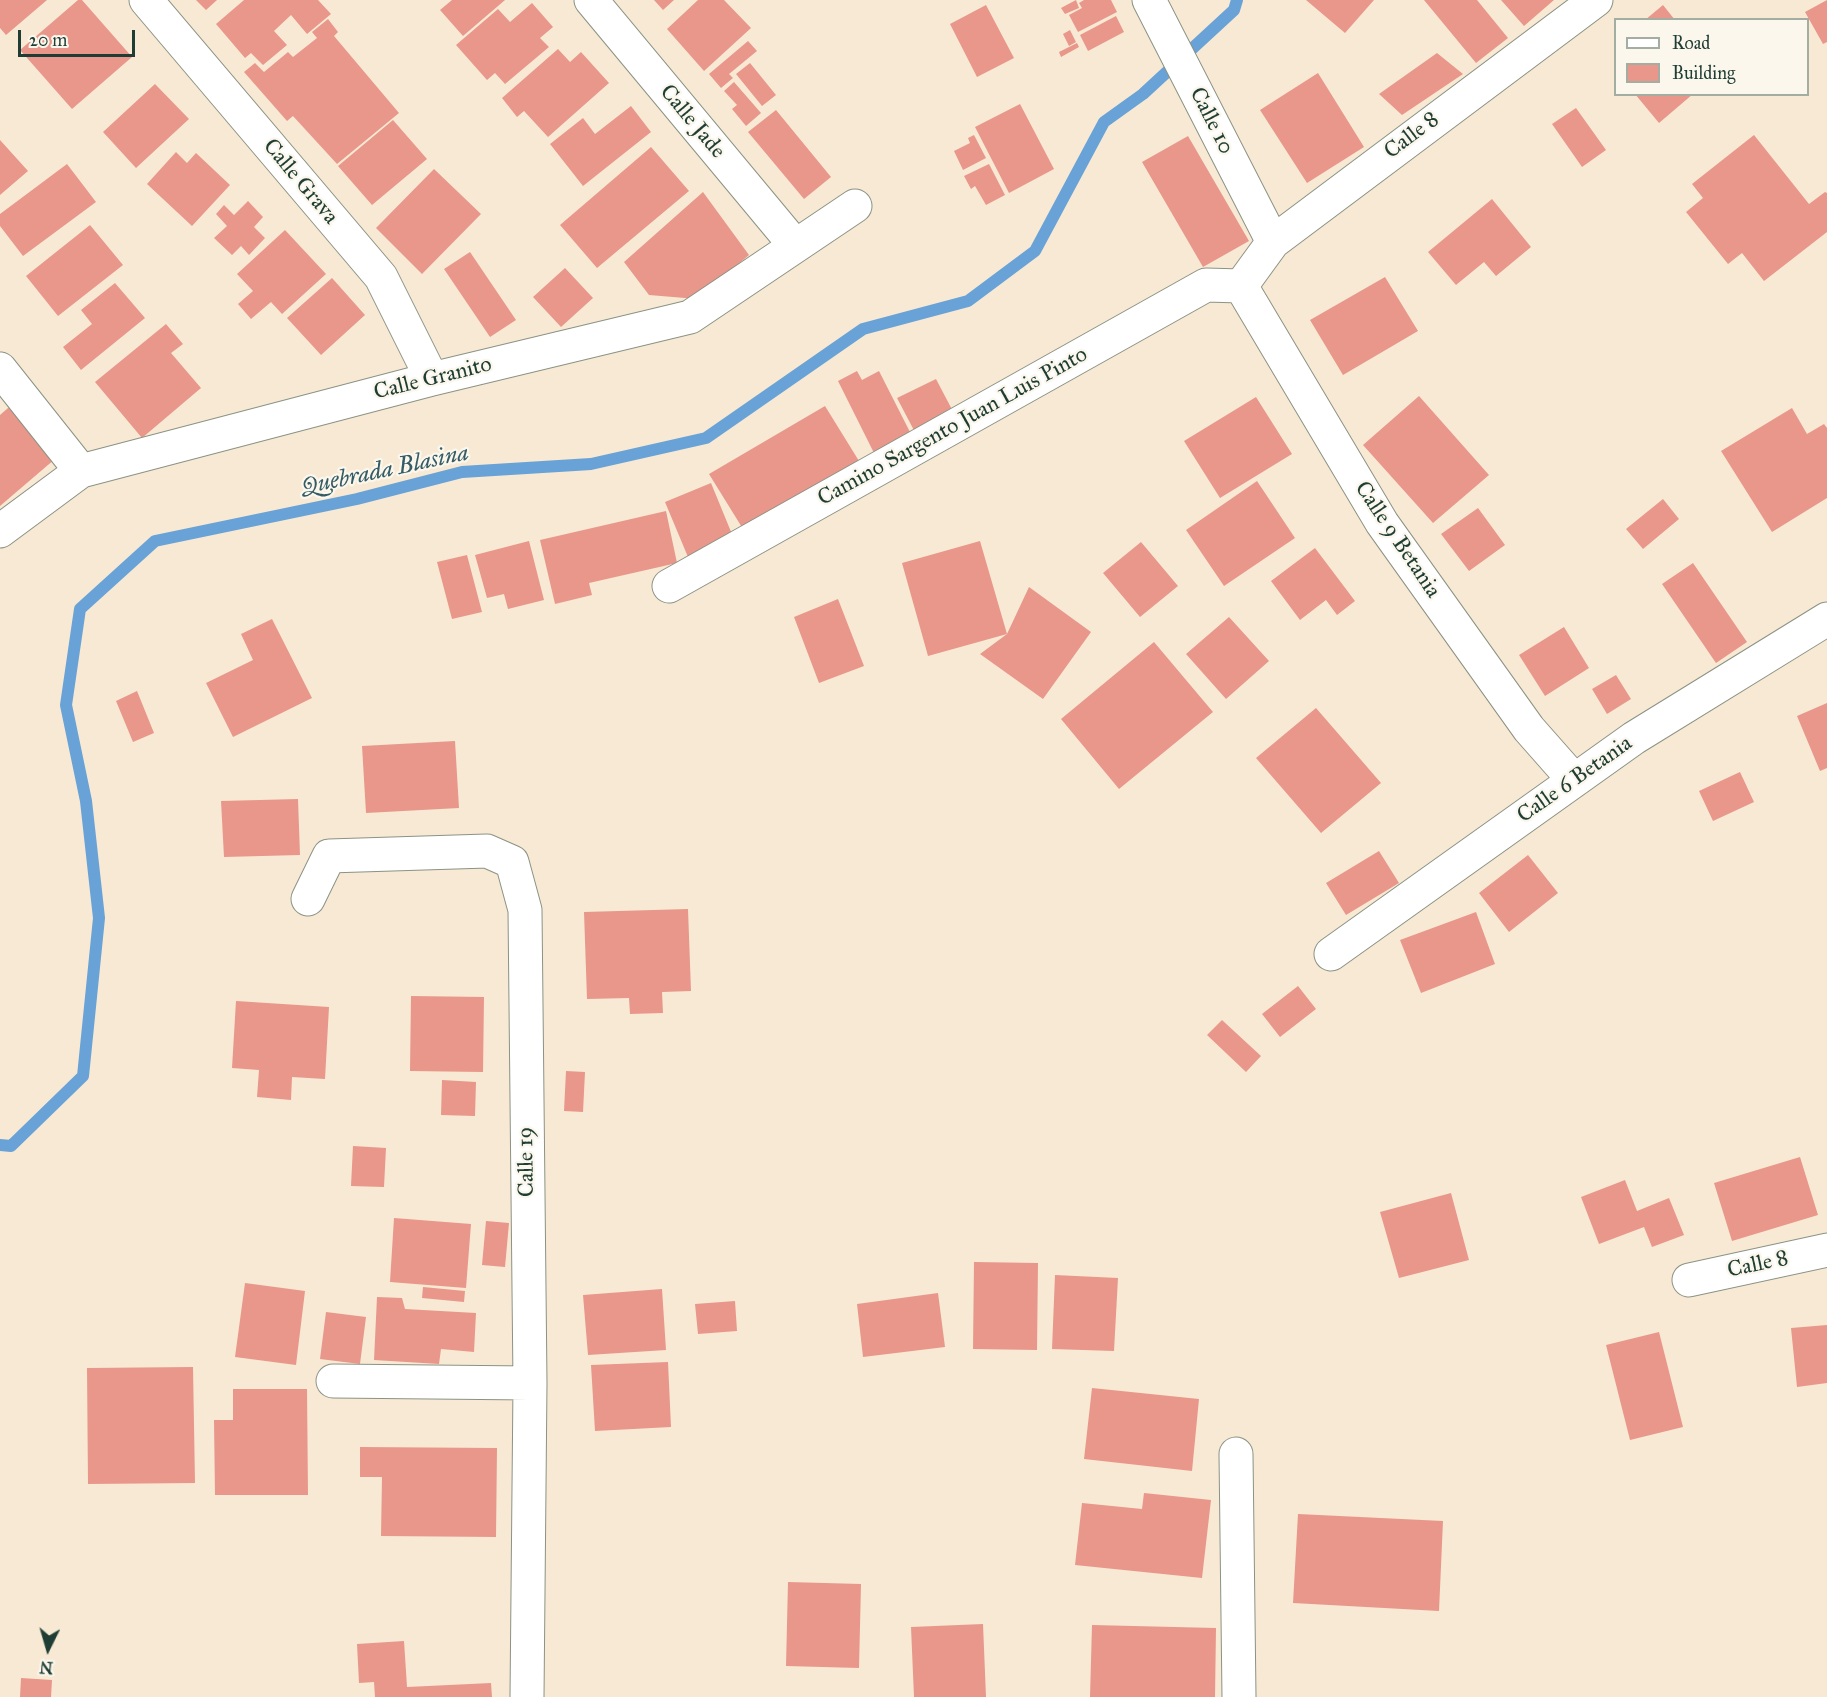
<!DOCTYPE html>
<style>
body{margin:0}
#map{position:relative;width:1827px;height:1697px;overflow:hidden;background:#f7e9d4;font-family:"IM FELL Great Primer",serif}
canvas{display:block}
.legend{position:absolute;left:1614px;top:18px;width:195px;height:78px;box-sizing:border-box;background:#fbf7ec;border:2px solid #a3ada2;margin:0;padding:8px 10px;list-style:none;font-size:18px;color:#1f3d34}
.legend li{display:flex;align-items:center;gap:12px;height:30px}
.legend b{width:30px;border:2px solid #a3ada2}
.north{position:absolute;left:18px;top:1619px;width:60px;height:60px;-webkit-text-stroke:4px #fbf7ec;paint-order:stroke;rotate:185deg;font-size:16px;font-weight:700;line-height:24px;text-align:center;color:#1f3d34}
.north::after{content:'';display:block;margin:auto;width:21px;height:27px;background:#1f3d34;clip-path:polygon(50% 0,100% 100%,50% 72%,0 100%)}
.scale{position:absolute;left:18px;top:30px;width:117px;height:27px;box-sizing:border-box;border:3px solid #1f3d34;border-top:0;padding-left:8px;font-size:18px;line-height:21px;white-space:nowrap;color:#1f3d34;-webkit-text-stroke:4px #fbf7ec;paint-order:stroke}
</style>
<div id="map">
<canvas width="1827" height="1697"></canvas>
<ul class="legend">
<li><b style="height:8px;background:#fff"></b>Road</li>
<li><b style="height:16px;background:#e9978a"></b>Building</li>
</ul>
<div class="north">N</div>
<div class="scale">20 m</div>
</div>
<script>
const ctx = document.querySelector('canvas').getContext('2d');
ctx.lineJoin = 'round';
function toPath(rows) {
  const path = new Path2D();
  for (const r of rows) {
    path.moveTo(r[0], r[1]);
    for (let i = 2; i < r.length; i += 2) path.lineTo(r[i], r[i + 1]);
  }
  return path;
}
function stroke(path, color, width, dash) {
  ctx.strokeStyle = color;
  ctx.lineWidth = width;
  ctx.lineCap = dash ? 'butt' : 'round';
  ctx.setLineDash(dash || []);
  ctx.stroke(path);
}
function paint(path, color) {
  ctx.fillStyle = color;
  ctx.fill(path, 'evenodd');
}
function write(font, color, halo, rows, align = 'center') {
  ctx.font = font + ' "IM FELL Great Primer",serif';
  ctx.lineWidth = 4.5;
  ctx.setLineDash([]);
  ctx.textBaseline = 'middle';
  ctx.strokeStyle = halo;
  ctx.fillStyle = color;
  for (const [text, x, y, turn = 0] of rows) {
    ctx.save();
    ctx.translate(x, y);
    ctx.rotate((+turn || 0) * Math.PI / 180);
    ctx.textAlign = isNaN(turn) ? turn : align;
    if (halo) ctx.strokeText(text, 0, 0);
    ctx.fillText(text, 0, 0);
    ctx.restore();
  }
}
const stream = toPath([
 [0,1145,11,1146,83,1076,99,918,86,801,66,705,80,609,155,541,357,499,462,472,591,464,706,438,863,329,968,301,1035,251,1104,122,1143,94,1234,10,1237,0]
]);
const building = toPath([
 [0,0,47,0,6,35,0,28],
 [78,0,82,0,132,57,72,109,20,50],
 [196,0,217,0,206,10],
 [244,0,318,0,331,14,307,34,291,15,274,31,287,45,263,65,251,53,245,58,216,24],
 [452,0,505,0,463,36,440,10],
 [654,0,674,0,663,10],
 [698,0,724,0,751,28,704,71,667,29],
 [1076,0,1079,8,1065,14,1061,8],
 [1084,0,1111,0,1117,12,1078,32,1069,15,1082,8,1079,3],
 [1306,0,1374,0,1345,33],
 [1424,0,1477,0,1508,38,1476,63],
 [1501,0,1554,0,1524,26],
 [1827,0,1827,42,1823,44,1805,12],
 [532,3,553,27,540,38,549,47,505,84,495,73,487,80,456,45,498,9,510,22],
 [986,5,1014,58,977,77,950,24],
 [1663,5,1675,20,1645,20],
 [1116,16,1124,32,1088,51,1080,35],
 [328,19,338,32,334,36,399,113,337,164,293,116,287,121,244,72,255,63,264,72,288,52,293,57,317,38,312,32],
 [1070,30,1076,42,1069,46,1063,34],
 [748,41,757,51,729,74,733,78,721,88,709,74],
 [1077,43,1079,47,1061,57,1059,52],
 [558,49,570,62,581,52,609,83,548,137,524,111,517,117,502,98],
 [1437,53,1463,74,1402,115,1379,94],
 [750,63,776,95,762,106,736,74],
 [1318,73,1364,147,1307,183,1260,110],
 [734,82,761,113,746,126,732,109,737,105,724,91],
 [155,84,189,119,136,168,103,132],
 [1635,94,1693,94,1659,123],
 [1020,104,1054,169,1009,193,975,127],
 [631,106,651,132,583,186,550,144,583,118,595,134],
 [1576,108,1606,150,1582,167,1552,124],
 [776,110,831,177,804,199,748,132],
 [393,120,427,159,372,205,338,166],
 [974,135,986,158,963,170,954,151,970,143,968,138],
 [1754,135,1809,204,1825,192,1827,193,1827,232,1764,281,1742,253,1728,264,1686,212,1703,198,1692,184],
 [1188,136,1249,241,1203,267,1142,162],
 [0,140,28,171,0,195],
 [651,147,689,191,597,268,560,225],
 [176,152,187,163,196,153,230,185,192,226,147,184],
 [67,164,96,202,23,256,0,226,0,214],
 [989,164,1005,195,986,205,975,186,971,189,964,176],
 [434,169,481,214,422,274,376,228],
 [703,192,749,255,697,299,649,295,624,262],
 [1492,199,1531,247,1496,276,1484,262,1456,285,1428,252],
 [248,201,263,217,254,227,265,238,249,255,241,246,232,255,214,238,227,226,216,214,224,205,234,215],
 [90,225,123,265,58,316,26,276],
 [285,230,326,274,282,314,271,302,251,319,238,304,253,291,237,274],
 [470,252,516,320,490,337,444,269],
 [565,268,593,298,561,327,533,297],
 [1385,277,1418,331,1343,375,1310,320],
 [332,278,365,315,321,355,287,318],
 [115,283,145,318,81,370,63,347,92,324,81,310],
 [166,324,183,344,171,353,201,388,142,438,95,382],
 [857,371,862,380,879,371,912,436,875,455,838,381],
 [936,379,957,419,918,438,897,398],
 [1419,396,1489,475,1433,523,1363,445],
 [1256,397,1292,454,1220,498,1184,441],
 [16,401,62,453,0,506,0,415],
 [825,406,859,461,743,529,709,474],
 [1792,408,1807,434,1824,424,1827,428,1827,498,1772,532,1721,451],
 [1257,481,1295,538,1224,586,1186,530],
 [711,483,734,539,688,557,665,502],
 [1663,499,1679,519,1643,549,1626,529],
 [1478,508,1505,545,1469,571,1441,534],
 [666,511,677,563,589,583,592,595,555,604,540,540],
 [529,541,544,600,508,609,504,594,487,598,475,555],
 [980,541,1007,634,928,656,902,563],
 [1141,542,1178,586,1140,617,1103,573],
 [1315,548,1355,601,1337,615,1326,600,1300,620,1271,581],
 [467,555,482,612,452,619,437,562],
 [1693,563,1747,642,1716,663,1662,584],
 [1029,587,1091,632,1043,699,980,654,1007,634],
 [838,599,864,666,819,683,794,617],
 [1229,617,1269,661,1226,699,1186,654],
 [272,619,312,698,233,737,206,683,253,660,241,634],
 [1564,627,1589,668,1545,696,1519,655],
 [1154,642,1213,712,1119,789,1061,719],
 [1616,675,1631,699,1607,714,1592,689],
 [137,691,154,733,133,742,116,701],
 [1827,703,1827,768,1820,771,1797,716],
 [1316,708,1381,783,1321,833,1256,758],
 [455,741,459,808,366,813,362,746],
 [1740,772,1754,802,1713,821,1699,791],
 [298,799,300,855,224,857,221,801],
 [1379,851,1399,883,1346,915,1326,883],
 [1528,855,1558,893,1509,932,1479,893],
 [688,909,691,991,662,992,663,1013,630,1014,629,998,587,999,584,912],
 [1476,912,1495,964,1421,993,1400,940],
 [1298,986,1316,1009,1280,1037,1262,1014],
 [411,996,484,997,483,1072,410,1071],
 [236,1001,329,1007,325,1079,292,1077,291,1100,257,1097,259,1070,232,1068],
 [1222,1020,1261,1056,1246,1072,1207,1035],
 [566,1071,585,1072,583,1112,564,1111],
 [442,1080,476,1082,475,1116,441,1115],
 [353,1146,386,1148,384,1187,351,1186],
 [1800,1157,1818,1215,1732,1241,1714,1183],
 [1625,1180,1637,1211,1669,1198,1684,1235,1652,1247,1644,1227,1599,1244,1581,1197],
 [1451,1193,1469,1260,1399,1278,1380,1212],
 [394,1218,471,1224,466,1288,390,1282],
 [486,1221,509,1223,505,1267,482,1265],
 [974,1262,1038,1263,1037,1350,973,1349],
 [1055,1275,1118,1278,1114,1351,1052,1349],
 [245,1283,305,1291,296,1365,235,1357],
 [423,1287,465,1291,464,1302,422,1298],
 [662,1289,666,1350,588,1355,583,1295],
 [938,1293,945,1347,863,1357,857,1304],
 [377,1297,402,1298,405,1309,476,1313,474,1352,441,1349,439,1364,374,1360],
 [735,1301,737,1331,698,1334,695,1304],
 [326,1312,366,1317,360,1364,320,1359],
 [1827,1325,1827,1383,1797,1387,1791,1328],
 [1659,1332,1683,1427,1630,1440,1606,1345],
 [668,1362,671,1427,595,1431,591,1365],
 [193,1367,195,1483,88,1484,87,1368],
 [1092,1388,1199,1399,1192,1471,1084,1459],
 [233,1389,307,1389,308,1495,215,1495,214,1420,233,1420],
 [360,1447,497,1448,496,1537,381,1536,382,1477,360,1477],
 [1144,1493,1211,1500,1202,1578,1075,1565,1082,1503,1142,1509],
 [1298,1514,1443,1521,1439,1611,1293,1603],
 [788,1582,861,1584,859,1668,786,1666],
 [983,1624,986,1697,914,1697,911,1627],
 [1092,1625,1216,1628,1215,1697,1090,1697],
 [404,1641,407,1687,491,1683,492,1697,375,1697,374,1682,359,1683,357,1644],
 [21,1678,52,1680,51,1697,20,1697]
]);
const minor = toPath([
 [146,0,381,277,432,379],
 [591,0,794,244],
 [1149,0,1273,242],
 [1241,286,1382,523,1529,729,1574,780],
 [1241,286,1273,242,1596,0],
 [0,369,81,471],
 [0,531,81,471,432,379,690,317,855,206],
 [669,586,1206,285,1241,286],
 [308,899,329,856,487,851,512,862,525,910,530,1383,527,1697],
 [1331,954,1634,738,1827,619],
 [1689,1280,1827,1250],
 [333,1381,530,1383],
 [1236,1454,1239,1697]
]);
const streetNames = [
 ["Calle 10",1211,121,63],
 ["Calle Jade",692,122,50],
 ["Calle 8",1412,136,-37],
 ["Calle Grava",300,182,50],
 ["Calle Granito",433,379,-14],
 ["Camino Sargento Juan Luis Pinto",953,427,-29],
 ["Calle 9 Betania",1397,540,56],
 ["Calle 6 Betania",1575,780,-35],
 ["Calle 19",527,1162,-91],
 ["Calle 8",1758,1265,-12]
];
const waterNames = [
 ["Quebrada Blasina",385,471,-12]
];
stroke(stream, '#68a2d7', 12);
paint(building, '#e9978a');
stroke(minor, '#8b9384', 35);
stroke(minor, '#fff', 33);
write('22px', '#1f3d34', '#fbf7ec', streetNames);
write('italic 24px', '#355b65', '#fbf7ec', waterNames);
</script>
